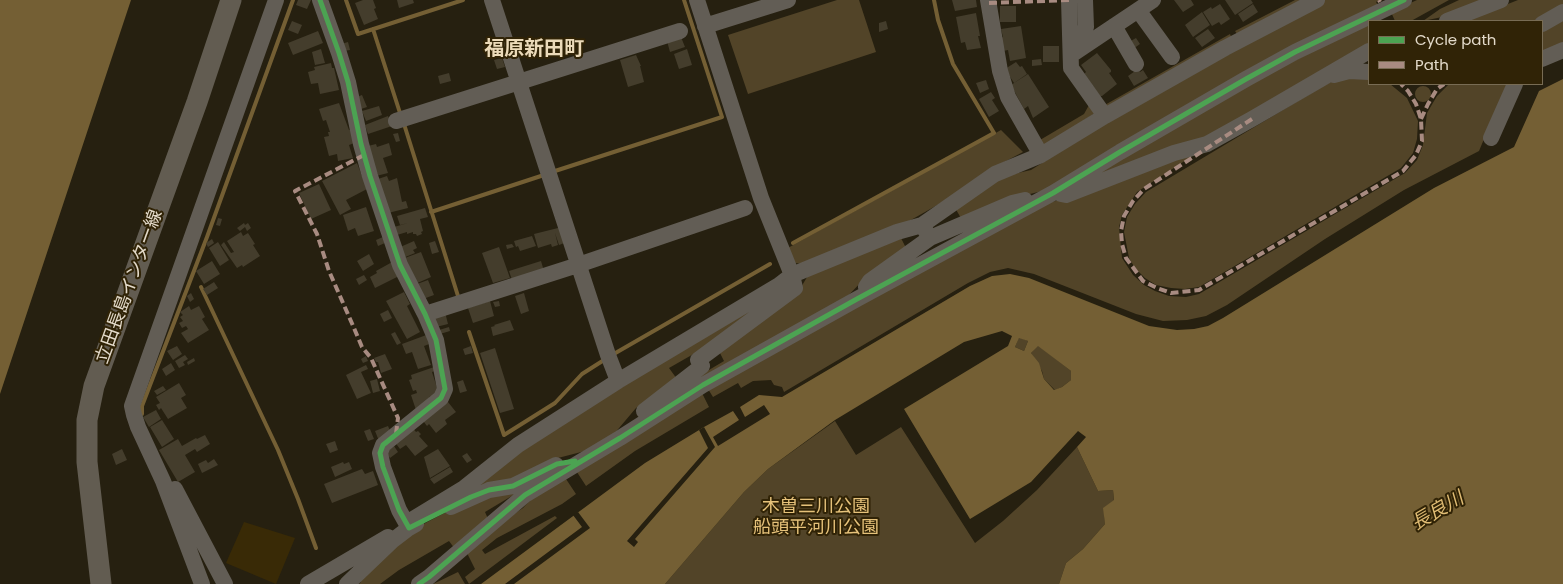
<!DOCTYPE html>
<meta charset="utf-8">
<style>
body{margin:0}
#map{position:relative;width:1563px;height:584px;overflow:hidden;background:#262010;font-family:Poppins,sans-serif}
canvas{display:block}
.legend{position:absolute;left:1368px;top:20px;width:175px;height:65px;box-sizing:border-box;background:#302306;border:1px solid #786c54;margin:0;padding:6px 9px;list-style:none;font-size:15px;color:#e3daca}
.legend li{display:flex;align-items:center;gap:10px;height:25px}
.legend b{width:25px;border:1px solid #786c54}
</style>
<div id="map">
<canvas width="1563" height="584"></canvas>
<ul class="legend">
<li><b style="height:6px;background:#4ca352"></b>Cycle path</li>
<li><b style="height:6px;background:#a88b81"></b>Path</li>
</ul>
</div>
<script>
const ctx = document.querySelector('canvas').getContext('2d');
ctx.lineJoin = 'round';
function paint(path, color) {
  ctx.fillStyle = color;
  ctx.fill(path, 'evenodd');
}
function toPath(rows) {
  const path = new Path2D();
  for (const r of rows) {
    if (r.length === 3) {
      path.moveTo(r[0] + r[2], r[1]);
      path.arc(r[0], r[1], r[2], 0, 2 * Math.PI);
      continue;
    }
    path.moveTo(r[0], r[1]);
    for (let i = 2; i < r.length; i += 2) path.lineTo(r[i], r[i + 1]);
  }
  return path;
}
function stroke(path, color, width, dash) {
  ctx.strokeStyle = color;
  ctx.lineWidth = width;
  ctx.lineCap = dash ? 'butt' : 'round';
  ctx.setLineDash(dash || []);
  ctx.stroke(path);
}
function write(font, color, halo, rows, align = 'center') {
  ctx.font = font + ' Poppins,"Noto Sans JP",sans-serif';
  ctx.lineWidth = 4;
  ctx.setLineDash([]);
  ctx.textBaseline = 'middle';
  ctx.strokeStyle = halo;
  ctx.fillStyle = color;
  for (const [text, x, y, turn = 0] of rows) {
    ctx.save();
    ctx.translate(x, y);
    ctx.rotate((+turn || 0) * Math.PI / 180);
    ctx.textAlign = isNaN(turn) ? turn : align;
    if (halo) ctx.strokeText(text, 0, 0);
    ctx.fillText(text, 0, 0);
    ctx.restore();
  }
}
const built = toPath([
 [244,522,295,538,276,584,226,563]
]);
const green = toPath([
 [837,0,859,0,876,52,748,94,728,35],
 [1295,0,1310,0,1239,37,1235,31],
 [1324,0,1379,0,1376,2,1379,7,1042,191,1010,199,962,220,954,206,996,178,1031,170,1088,134],
 [1417,0,1449,0,1411,21,1395,21,1391,12],
 [1459,0,1488,0,1442,17,1423,21,1440,9],
 [1518,0,1563,0,1563,8,1540,21,1465,21],
 [1563,17,1563,43,1542,54,1542,29],
 [1369,23,1369,47,1203,141,1076,185,1254,81],
 [1230,34,1233,41,1110,110,1103,106],
 [1341,77,1369,77,1369,84,1390,84,1407,98,1418,121,1417,139,1413,153,1401,168,1199,287,1185,289,1171,288,1156,285,1145,278,1135,268,1129,258,1124,232,1127,217,1135,204,1146,192,1323,86],
 [1449,84,1507,84,1479,151,1404,190,1325,239,1227,305,1206,316,1187,320,1163,321,1136,314,1034,274,1008,268,990,272,968,283,784,392,782,387,774,385,771,380,753,381,741,388,738,383,713,397,708,389,1044,203,1068,199,1203,149,1137,192,1122,215,1119,227,1122,258,1133,275,1144,285,1155,291,1169,296,1186,297,1199,294,1405,173,1417,160,1423,145,1427,113,1437,96],
 [1423,94,8],
 [1089,105,1095,113,1045,146,1040,140,1084,114],
 [1001,130,1023,152,991,169,955,195,895,229,803,264,795,263,786,249],
 [900,236,906,248,866,277,844,300,650,412,677,389,724,361,718,349,800,289,810,272],
 [790,283,718,340,669,368,677,379,636,408,614,434,585,451,558,458,510,482,485,486,475,483,520,450],
 [1019,337,1028,341,1024,351,1015,347],
 [1038,345,1071,371,1071,380,1062,387,1055,390,1044,379,1042,371,1031,353],
 [702,393,709,407,635,451,586,486,575,469],
 [835,421,856,455,901,427,975,543,1003,521,1037,490,1077,447,1098,491,1113,490,1114,501,1104,508,1105,524,1083,549,1066,563,1059,584,665,584,744,492,768,469],
 [555,470,485,512,489,521,455,549,449,541,399,570,380,584,359,584,361,582,358,578,414,529,475,497],
 [564,476,576,494,562,504,497,538,482,550,485,554,555,516,557,518,469,584,465,577,475,569,466,551,494,527,523,508,540,490],
 [458,572,465,584,433,584]
]);
const water = toPath([
 [0,0,131,0,0,394],
 [1563,79,1563,584,1059,584,1066,563,1083,549,1105,524,1103,508,1114,500,1113,490,1098,491,1077,447,1086,437,1078,431,1031,482,970,519,904,409,1008,346,1012,336,1002,331,964,342,835,420,768,469,744,492,665,584,481,584,645,463,704,427,733,411,739,420,713,437,718,446,770,414,764,405,745,417,740,407,759,395,782,397,970,286,992,276,1010,274,1029,278,1149,326,1177,330,1194,329,1208,326,1223,318,1434,188,1514,147,1539,91],
 [1019,338,1028,341,1024,351,1015,347],
 [1038,346,1071,371,1071,380,1062,387,1054,390,1044,379,1039,363,1031,353]
]);
const pier = toPath([
 [704,427,715,447,635,539,638,542,634,547,627,541,708,448,699,430],
 [578,512,590,528,514,584,505,584,582,527,573,515]
]);
const stream = toPath([
 [346,0,358,34,463,0],
 [373,29,400,113],
 [404,124,458,296],
 [555,171,722,117,684,0],
 [431,212,544,175],
 [793,243,994,133,953,64,938,20,934,0],
 [201,287,278,450,298,499,316,548],
 [469,332,504,435,555,403,582,374,604,360],
 [612,355,770,264],
 [142,414,142,406,207,237,293,0]
]);
const building = toPath([
 [298,0,311,0,307,9,296,5],
 [363,0,373,0,376,8,374,9,378,19,364,25,355,3],
 [397,0,413,0,414,3,399,8],
 [952,0,976,0,977,7,955,11],
 [1174,0,1191,0,1194,5,1183,12],
 [1225,0,1251,0,1253,3,1235,15],
 [1220,4,1230,19,1221,25,1219,22,1212,26,1203,12,1211,7,1212,9],
 [1253,4,1258,12,1243,22,1238,14],
 [1000,6,1016,6,1016,22,1000,22],
 [1202,12,1210,25,1193,37,1185,25],
 [976,13,980,36,978,36,981,48,967,50,965,42,961,43,956,17],
 [292,21,302,25,298,34,288,30],
 [886,21,888,29,879,32,879,23],
 [1021,26,1026,58,1010,61,1008,50,1003,51,1001,38,1003,37,1001,29],
 [1208,29,1215,38,1202,47,1195,38],
 [318,31,323,43,293,55,288,43],
 [681,37,685,47,670,52,667,41],
 [1136,38,1140,44,1133,49,1129,42],
 [348,42,350,50,343,51,341,44],
 [1043,46,1059,46,1059,62,1043,62],
 [321,49,325,63,315,65,312,52],
 [687,49,692,65,679,69,674,54],
 [1097,53,1111,70,1111,72,1109,73,1117,84,1102,96,1100,96,1084,74,1086,72,1081,65],
 [636,55,641,66,640,66,644,82,628,87,620,60],
 [502,58,505,67,497,69,494,60],
 [1041,59,1042,65,1032,66,1032,60],
 [1016,62,1020,67,1022,66,1027,74,1014,83,1005,69],
 [331,63,332,68,334,68,339,90,320,94,318,83,311,84,308,72,315,70,314,67],
 [1138,69,1140,72,1143,70,1148,78,1134,86,1128,76],
 [449,73,451,81,440,84,438,76],
 [1028,74,1049,107,1033,118,1028,106,1024,109,1011,85],
 [986,80,989,89,980,93,976,83],
 [991,92,995,98,992,100,999,111,989,117,979,99],
 [362,95,367,107,358,110,354,98],
 [339,103,349,130,353,129,357,142,349,145,353,158,338,161,337,154,329,156,324,137,329,136,328,132,330,132,326,120,323,121,319,109],
 [379,106,382,115,366,121,362,111],
 [388,116,392,126,368,134,365,125],
 [398,133,400,141,396,142,393,134],
 [389,143,392,155,383,158,388,173,376,176,368,146,376,144,377,147],
 [357,163,367,189,346,200,351,209,340,215,329,194,344,186,329,194,322,181],
 [387,176,389,181,397,178,402,202,406,201,408,208,388,213,378,179],
 [319,184,331,210,311,219,299,193],
 [366,207,374,231,358,236,355,228,348,231,343,215],
 [425,208,428,217,420,219,423,231,421,232,422,234,417,236,416,234,413,234,413,232,407,234,407,232,397,235,394,227,408,223,400,225,397,216],
 [218,218,222,219,220,226,216,225],
 [244,223,245,225,248,223,251,228,247,231,245,227,240,231,237,228],
 [562,227,567,242,559,245,555,233,558,245,552,247,551,244,538,248,534,234],
 [241,232,243,236,248,233,255,244,253,245,260,256,243,267,242,265,237,268,221,245,224,242,231,253,234,252,227,241],
 [532,236,536,246,520,251,518,246,516,247,514,241],
 [383,237,385,243,378,246,376,240],
 [212,239,214,243,208,247,206,243],
 [414,241,417,248,413,250,415,253,403,258,398,248],
 [435,241,439,252,432,254,429,243],
 [218,242,229,260,220,266,209,248],
 [512,244,514,247,507,249,506,245],
 [499,247,510,278,493,283,482,253],
 [421,252,431,277,413,285,402,259],
 [369,254,374,264,363,271,357,261],
 [212,261,220,274,204,284,196,271],
 [394,261,401,275,375,288,370,277,377,273,376,271],
 [541,261,544,271,512,280,509,271],
 [364,275,367,280,359,285,356,279],
 [428,280,434,295,423,299,417,284],
 [214,282,218,288,207,295,203,289],
 [404,292,410,304,407,306,420,332,407,339,386,301],
 [191,293,194,299,190,302,187,296],
 [524,293,529,311,521,314,515,296],
 [490,301,494,316,473,323,468,308],
 [499,301,500,306,495,307,493,302],
 [189,306,191,310,199,306,205,317,202,319,209,330,188,343,181,333,188,329,186,326,182,328,179,323,183,321,180,317,183,315,180,312],
 [388,310,392,318,384,322,380,314],
 [445,312,448,324,436,327,433,315],
 [510,320,514,330,493,336,491,327,495,326,494,325],
 [449,327,450,331,440,334,439,330],
 [395,332,401,343,397,345,391,334],
 [429,334,432,343,424,346,431,365,418,369,412,352,406,354,402,344],
 [177,346,182,354,173,360,167,351],
 [471,346,473,353,465,355,463,349],
 [495,348,514,409,500,413,480,353],
 [385,354,392,369,381,373,378,362,376,362,374,358],
 [185,355,188,359,183,362,185,365,179,368,175,361],
 [366,356,368,361,363,363,361,359],
 [194,358,195,361,188,365,187,362],
 [171,363,175,370,166,376,162,369],
 [366,365,368,369,361,372,371,393,357,399,346,375],
 [437,366,438,370,432,372,439,394,429,397,430,402,416,410,411,395,417,393,416,390,413,391,409,380,412,379,411,375],
 [377,379,380,391,373,393,370,381],
 [463,380,467,391,460,393,457,382],
 [179,383,186,395,181,398,187,408,168,419,161,408,159,410,156,405,160,403,156,397],
 [163,386,166,390,157,395,154,391],
 [444,397,456,412,445,420,447,424,436,433,429,424,427,426,420,417],
 [156,410,161,419,149,427,143,417],
 [162,420,174,439,162,447,150,427],
 [388,426,391,433,379,441,375,431],
 [412,427,416,432,418,431,421,434,419,436,428,446,415,456,406,445,400,449,394,441],
 [370,429,374,439,368,441,364,431],
 [205,435,210,444,197,452,195,449,185,455,195,472,178,482,159,450,178,439,182,446,196,438,197,439],
 [335,441,338,450,330,453,326,444],
 [394,446,398,452,390,458,386,452],
 [122,449,127,460,116,465,112,454],
 [438,449,450,466,430,478,424,457],
 [467,453,472,460,467,463,462,456],
 [214,459,218,465,202,473,198,464,206,460,208,463],
 [343,462,344,464,349,462,352,469,335,477,331,467],
 [450,467,453,472,434,484,430,479],
 [362,469,365,474,373,471,378,485,332,503,324,484]
]);
const minor = toPath([
 [320,0,339,53,348,82,361,144,370,176,400,265,425,314,436,340,445,389,441,398,383,445,380,453,383,467,399,510,409,528,416,524],
 [492,0,608,355,618,381],
 [697,0,761,198,792,275,897,232,922,225,930,238,870,281,866,287],
 [988,0,1000,71,1008,97,1041,155],
 [1069,0,1071,68,1105,116],
 [1138,10,1172,57],
 [1447,21,1501,0],
 [1542,24,1563,12],
 [705,26,788,0],
 [1114,26,1136,64],
 [1072,53,1086,27,1085,0],
 [1071,55,1153,0],
 [1542,59,1563,50],
 [1334,75,1349,71,1369,72],
 [396,121,680,31],
 [1491,138,1515,84],
 [1061,194,1066,195,1174,153,1207,144,1252,119,1369,51],
 [922,225,995,174,1041,155,1105,116,1225,48,1317,0],
 [930,238,1012,203,1025,200],
 [425,314,578,265,745,208],
 [175,489,225,584],
 [451,507,489,490,513,486,556,465],
 [202,584,163,481,138,427,134,415,132,406,276,0],
 [308,584,388,537],
 [347,584,392,541,409,528,413,519,464,488,518,445,618,381,779,285,792,275,795,288,698,360,702,366,644,411],
 [419,584,429,577,525,495,620,438,703,385,857,299,1053,193,1120,152,1246,79,1295,52,1404,0]
]);
const major = toPath([
 [101,584,87,462,87,420,94,386,197,102,231,0]
]);
const quiet = toPath([
 [1379,0,1380,2],
 [989,3,1069,0],
 [1252,119,1144,189,1133,201,1124,216,1121,231,1122,244,1126,258,1143,281,1157,288,1171,293,1199,290,1403,171,1416,155,1422,141,1421,119,1416,104,1408,91,1401,84],
 [1421,119,1428,104,1437,89,1444,84],
 [364,155,295,191,317,234,329,271,354,328,362,347,371,358,398,418,396,434]
]);
const cycleway = toPath([
 [320,0,339,53,348,82,361,144,370,176,400,265,425,314,436,340,445,389,441,398,383,445,380,453,383,467,399,510,409,528,471,497,489,490,513,486,557,464,575,461],
 [419,584,429,577,525,495,620,438,703,385,857,299,1053,193,1120,152,1246,79,1295,52,1404,0]
]);
const streetNames = [
 ["立田長島インター線",130,287,-70]
];
const parkNames = [
 ["木曽三川公園",816,507],
 ["船頭平河川公園",816,528]
];
const waterNames = [
 ["長良川",1438,512,-30]
];
const quarterNames = [
 ["福原新田町",534,50]
];
paint(built, '#392a06');
paint(green, '#524428');
paint(water, '#745f34');
paint(pier, '#262010');
stroke(stream, '#745f34', 4);
paint(building, '#443d2c');
stroke(minor, '#625d55', 16);
stroke(major, '#625c51', 21);
stroke(quiet, '#a88b81', 4, [8, 4]);
stroke(cycleway, '#4ca352', 5);
write('18px', '#e3daca', '#302306', streetNames);
write('18px', '#e6c27a', '#302306', parkNames);
write('italic 19px', '#e0bc74', '#302306', waterNames);
write('bold 20px', '#ebdab9', '#302306', quarterNames);
</script>
